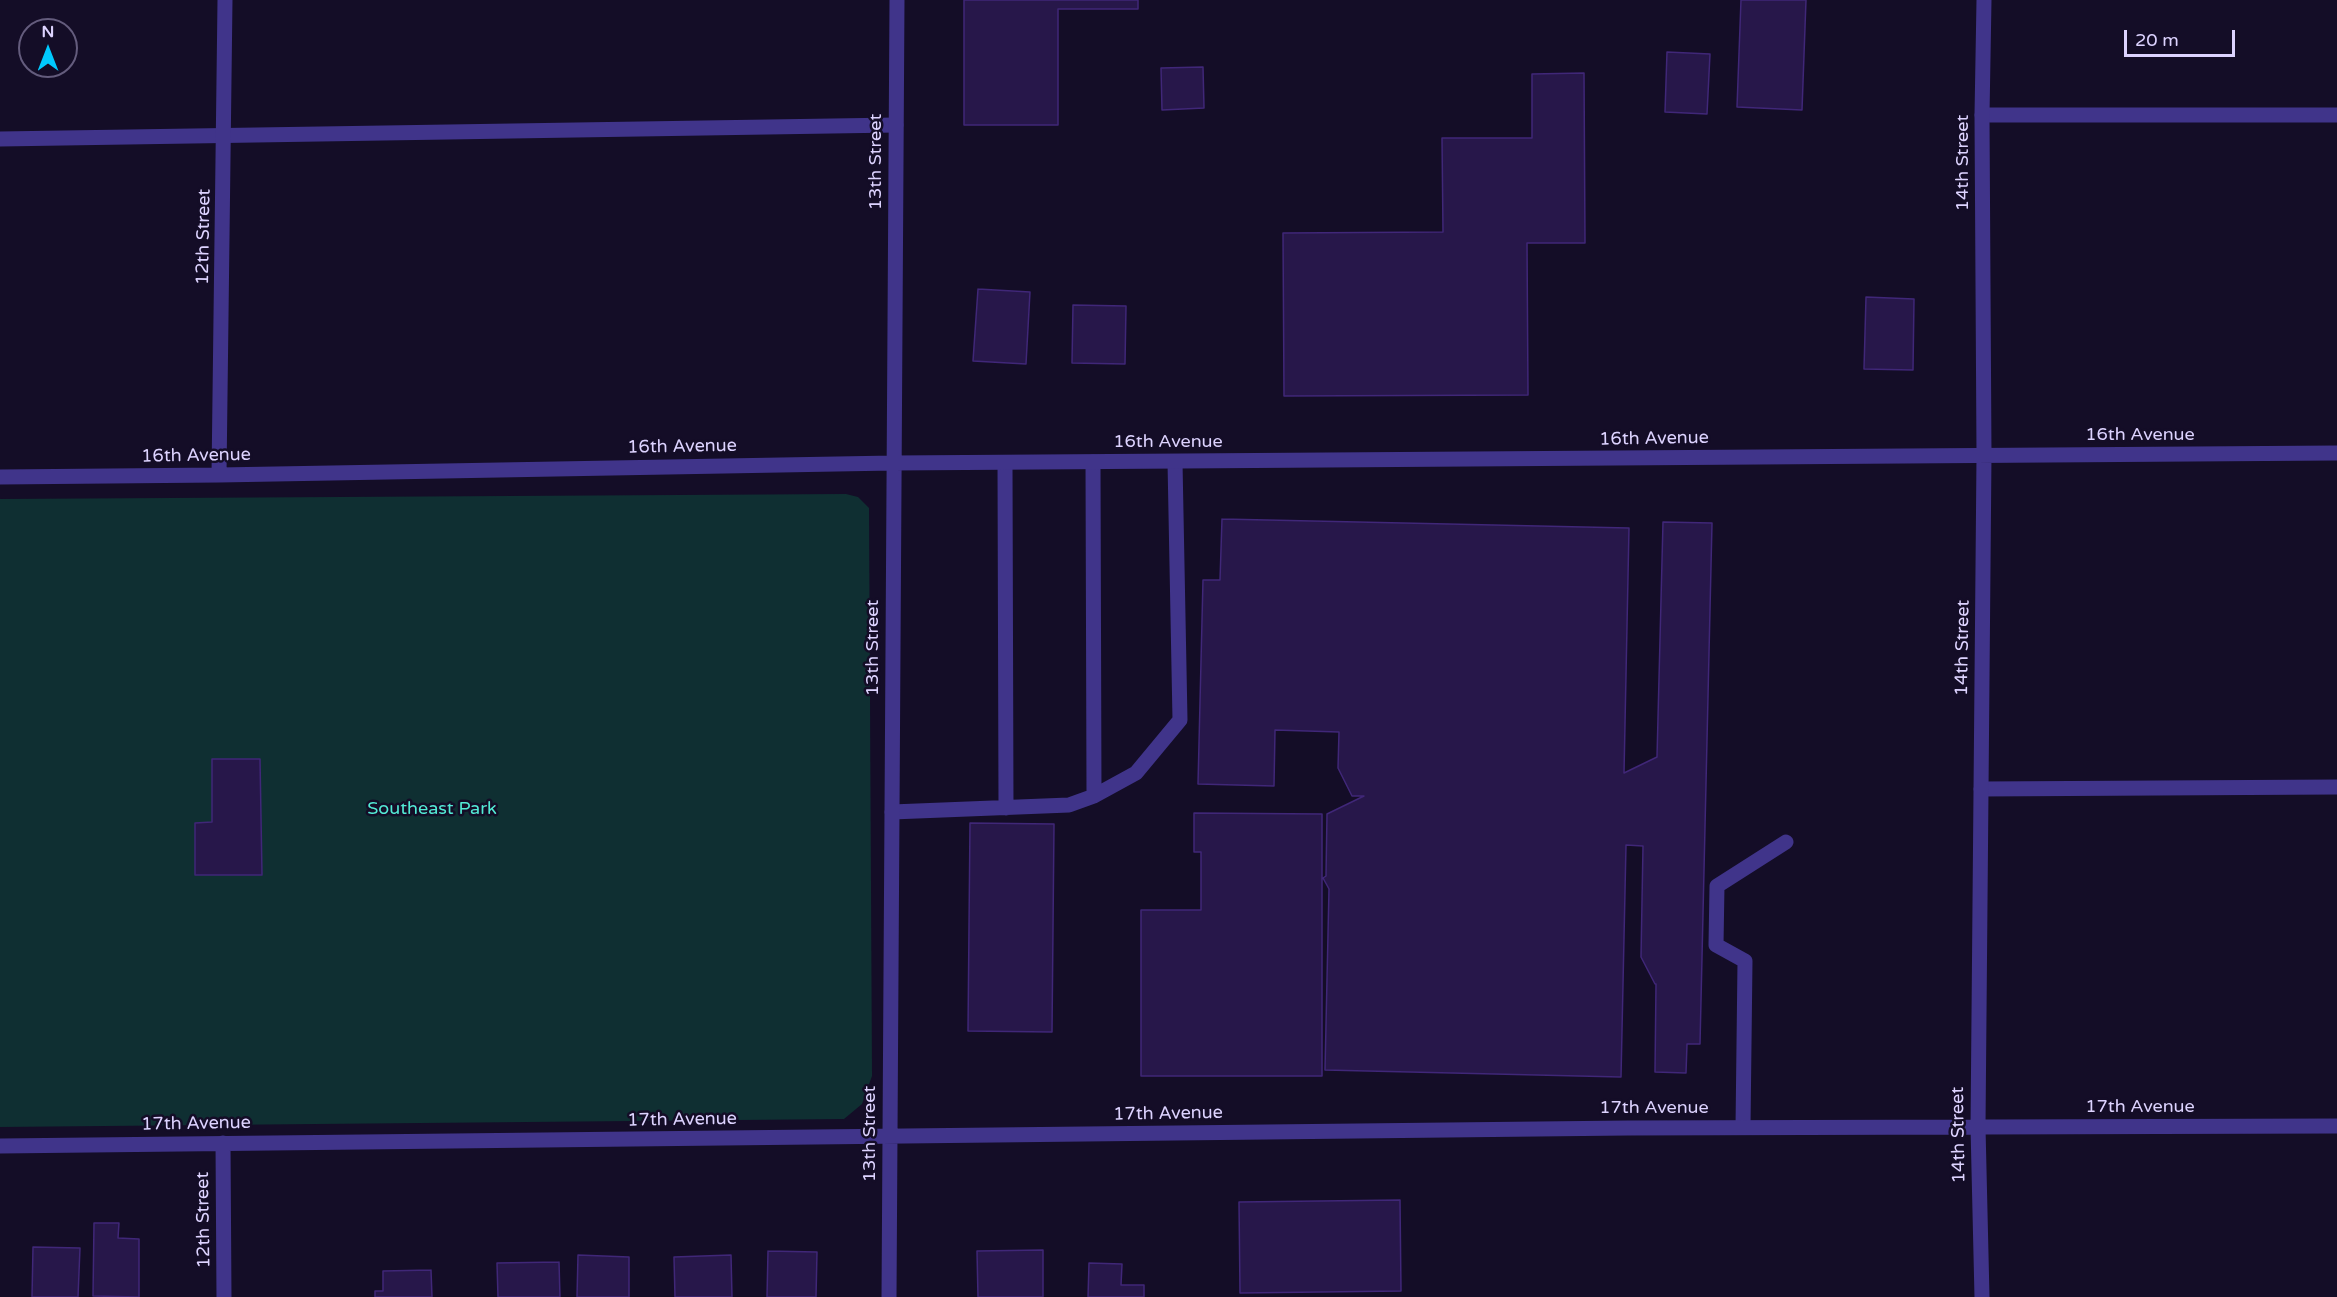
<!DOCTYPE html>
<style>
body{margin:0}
#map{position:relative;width:2337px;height:1297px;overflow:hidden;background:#140d27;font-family:"Varela Round",sans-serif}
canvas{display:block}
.north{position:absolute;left:18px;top:18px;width:60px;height:60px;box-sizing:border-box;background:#140d27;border:2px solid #645c7d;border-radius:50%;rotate:0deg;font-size:16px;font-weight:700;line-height:24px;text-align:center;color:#ddd3ff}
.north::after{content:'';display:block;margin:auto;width:21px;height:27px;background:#00c9fe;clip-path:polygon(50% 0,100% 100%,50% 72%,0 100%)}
.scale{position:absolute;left:2124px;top:30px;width:111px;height:27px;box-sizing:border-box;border:3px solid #ddd3ff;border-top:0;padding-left:8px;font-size:18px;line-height:21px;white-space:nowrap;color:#ddd3ff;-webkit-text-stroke:4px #140d27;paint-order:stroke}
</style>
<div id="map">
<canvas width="2337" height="1297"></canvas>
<div class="north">N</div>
<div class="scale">20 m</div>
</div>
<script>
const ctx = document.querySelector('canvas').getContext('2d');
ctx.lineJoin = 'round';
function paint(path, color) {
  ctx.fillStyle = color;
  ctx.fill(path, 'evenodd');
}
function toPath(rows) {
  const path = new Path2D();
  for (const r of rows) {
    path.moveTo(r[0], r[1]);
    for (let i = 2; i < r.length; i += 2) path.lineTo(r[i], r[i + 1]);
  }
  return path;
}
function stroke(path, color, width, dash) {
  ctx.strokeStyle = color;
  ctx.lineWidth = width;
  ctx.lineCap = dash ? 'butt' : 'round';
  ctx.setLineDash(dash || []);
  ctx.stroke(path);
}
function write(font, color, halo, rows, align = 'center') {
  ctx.font = font + ' "Varela Round",sans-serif';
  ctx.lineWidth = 5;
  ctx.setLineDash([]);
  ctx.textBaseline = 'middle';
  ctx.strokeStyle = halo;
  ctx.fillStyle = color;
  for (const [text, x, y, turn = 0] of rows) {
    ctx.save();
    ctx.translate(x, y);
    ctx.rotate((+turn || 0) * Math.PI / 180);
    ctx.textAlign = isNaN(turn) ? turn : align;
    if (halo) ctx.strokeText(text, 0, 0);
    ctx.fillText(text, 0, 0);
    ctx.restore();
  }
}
const green = toPath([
 [846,494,858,497,869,508,872,1076,862,1104,844,1119,0,1127,0,499]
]);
const building = toPath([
 [964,0,1138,0,1138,9,1058,9,1058,125,964,125,964,0],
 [1741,0,1806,0,1802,110,1737,107,1741,0],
 [1667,52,1710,54,1707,114,1665,112,1667,52],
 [1203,67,1204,108,1162,110,1161,68,1203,67],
 [1584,73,1585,243,1527,243,1528,395,1284,396,1283,233,1443,232,1442,138,1532,138,1532,74,1584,73],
 [978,289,1030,292,1026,364,973,361,978,289],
 [1866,297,1914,299,1913,370,1864,369,1866,297],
 [1073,305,1126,306,1125,364,1072,363,1073,305],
 [1222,519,1629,528,1624,773,1657,757,1663,522,1712,523,1700,1044,1687,1044,1686,1073,1655,1072,1656,984,1655,984,1641,957,1643,846,1626,845,1621,1077,1325,1070,1329,889,1323,878,1326,876,1327,814,1364,796,1352,796,1338,768,1339,732,1275,730,1274,786,1198,784,1203,580,1220,580,1222,519],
 [212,759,260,759,262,875,195,875,195,823,212,822,212,759],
 [1194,813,1322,814,1322,1076,1141,1076,1141,910,1201,910,1201,852,1194,852,1194,813],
 [970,823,1054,824,1052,1032,968,1031,970,823],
 [1400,1200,1401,1291,1240,1293,1239,1202,1400,1200],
 [94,1223,119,1223,118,1238,139,1239,139,1297,93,1296,94,1223],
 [33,1247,80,1248,78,1297,32,1297,33,1247],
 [1043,1250,1043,1297,978,1297,977,1251,1043,1250],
 [768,1251,817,1252,816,1297,767,1297,768,1251],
 [578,1255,629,1257,629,1297,577,1297,578,1255],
 [731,1255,732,1297,675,1297,674,1257,731,1255],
 [559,1262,560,1297,498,1297,497,1263,559,1262],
 [1089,1263,1122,1264,1121,1285,1144,1285,1144,1297,1088,1297,1089,1263],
 [431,1270,432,1297,375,1297,375,1291,383,1291,383,1271,431,1270]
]);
const lane = toPath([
 [1982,115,2337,115],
 [0,139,896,125],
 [1093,462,1094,796],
 [1005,463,1006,808],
 [1981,789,2337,787],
 [892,812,1069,805,1094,796,1136,773,1180,720,1175,462],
 [1743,1127,1745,961,1716,945,1717,886,1786,842]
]);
const street = toPath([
 [219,475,225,0],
 [0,477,219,475,893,463,2337,453],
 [223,1143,224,1297],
 [0,1146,1628,1128,2337,1126],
 [889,1297,897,0],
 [1982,1297,1978,1127,1984,455,1982,115,1984,0]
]);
const streetNames = [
 ["13th Street",876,162,-90],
 ["14th Street",1963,163,-90],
 ["12th Street",204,237,-89],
 ["16th Avenue",2140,435],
 ["16th Avenue",1654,439,-1],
 ["16th Avenue",1168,442],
 ["16th Avenue",682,447,-1],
 ["16th Avenue",196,456,-1],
 ["13th Street",873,648,-90],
 ["14th Street",1963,648,-89],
 ["17th Avenue",2140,1107],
 ["17th Avenue",1654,1108],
 ["17th Avenue",1168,1114,-1],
 ["17th Avenue",682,1120,-1],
 ["17th Avenue",196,1124,-1],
 ["13th Street",870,1134,-90],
 ["14th Street",1959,1135,-91],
 ["12th Street",204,1220,-91]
];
const parkNames = [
 ["Southeast Park",432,809]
];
paint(green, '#0f2f32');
paint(building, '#27174a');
stroke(building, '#402778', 1.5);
stroke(lane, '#40348a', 15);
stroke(street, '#40348a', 15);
write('18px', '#ddd3ff', '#140d27', streetNames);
write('18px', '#53ead5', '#140d27', parkNames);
</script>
